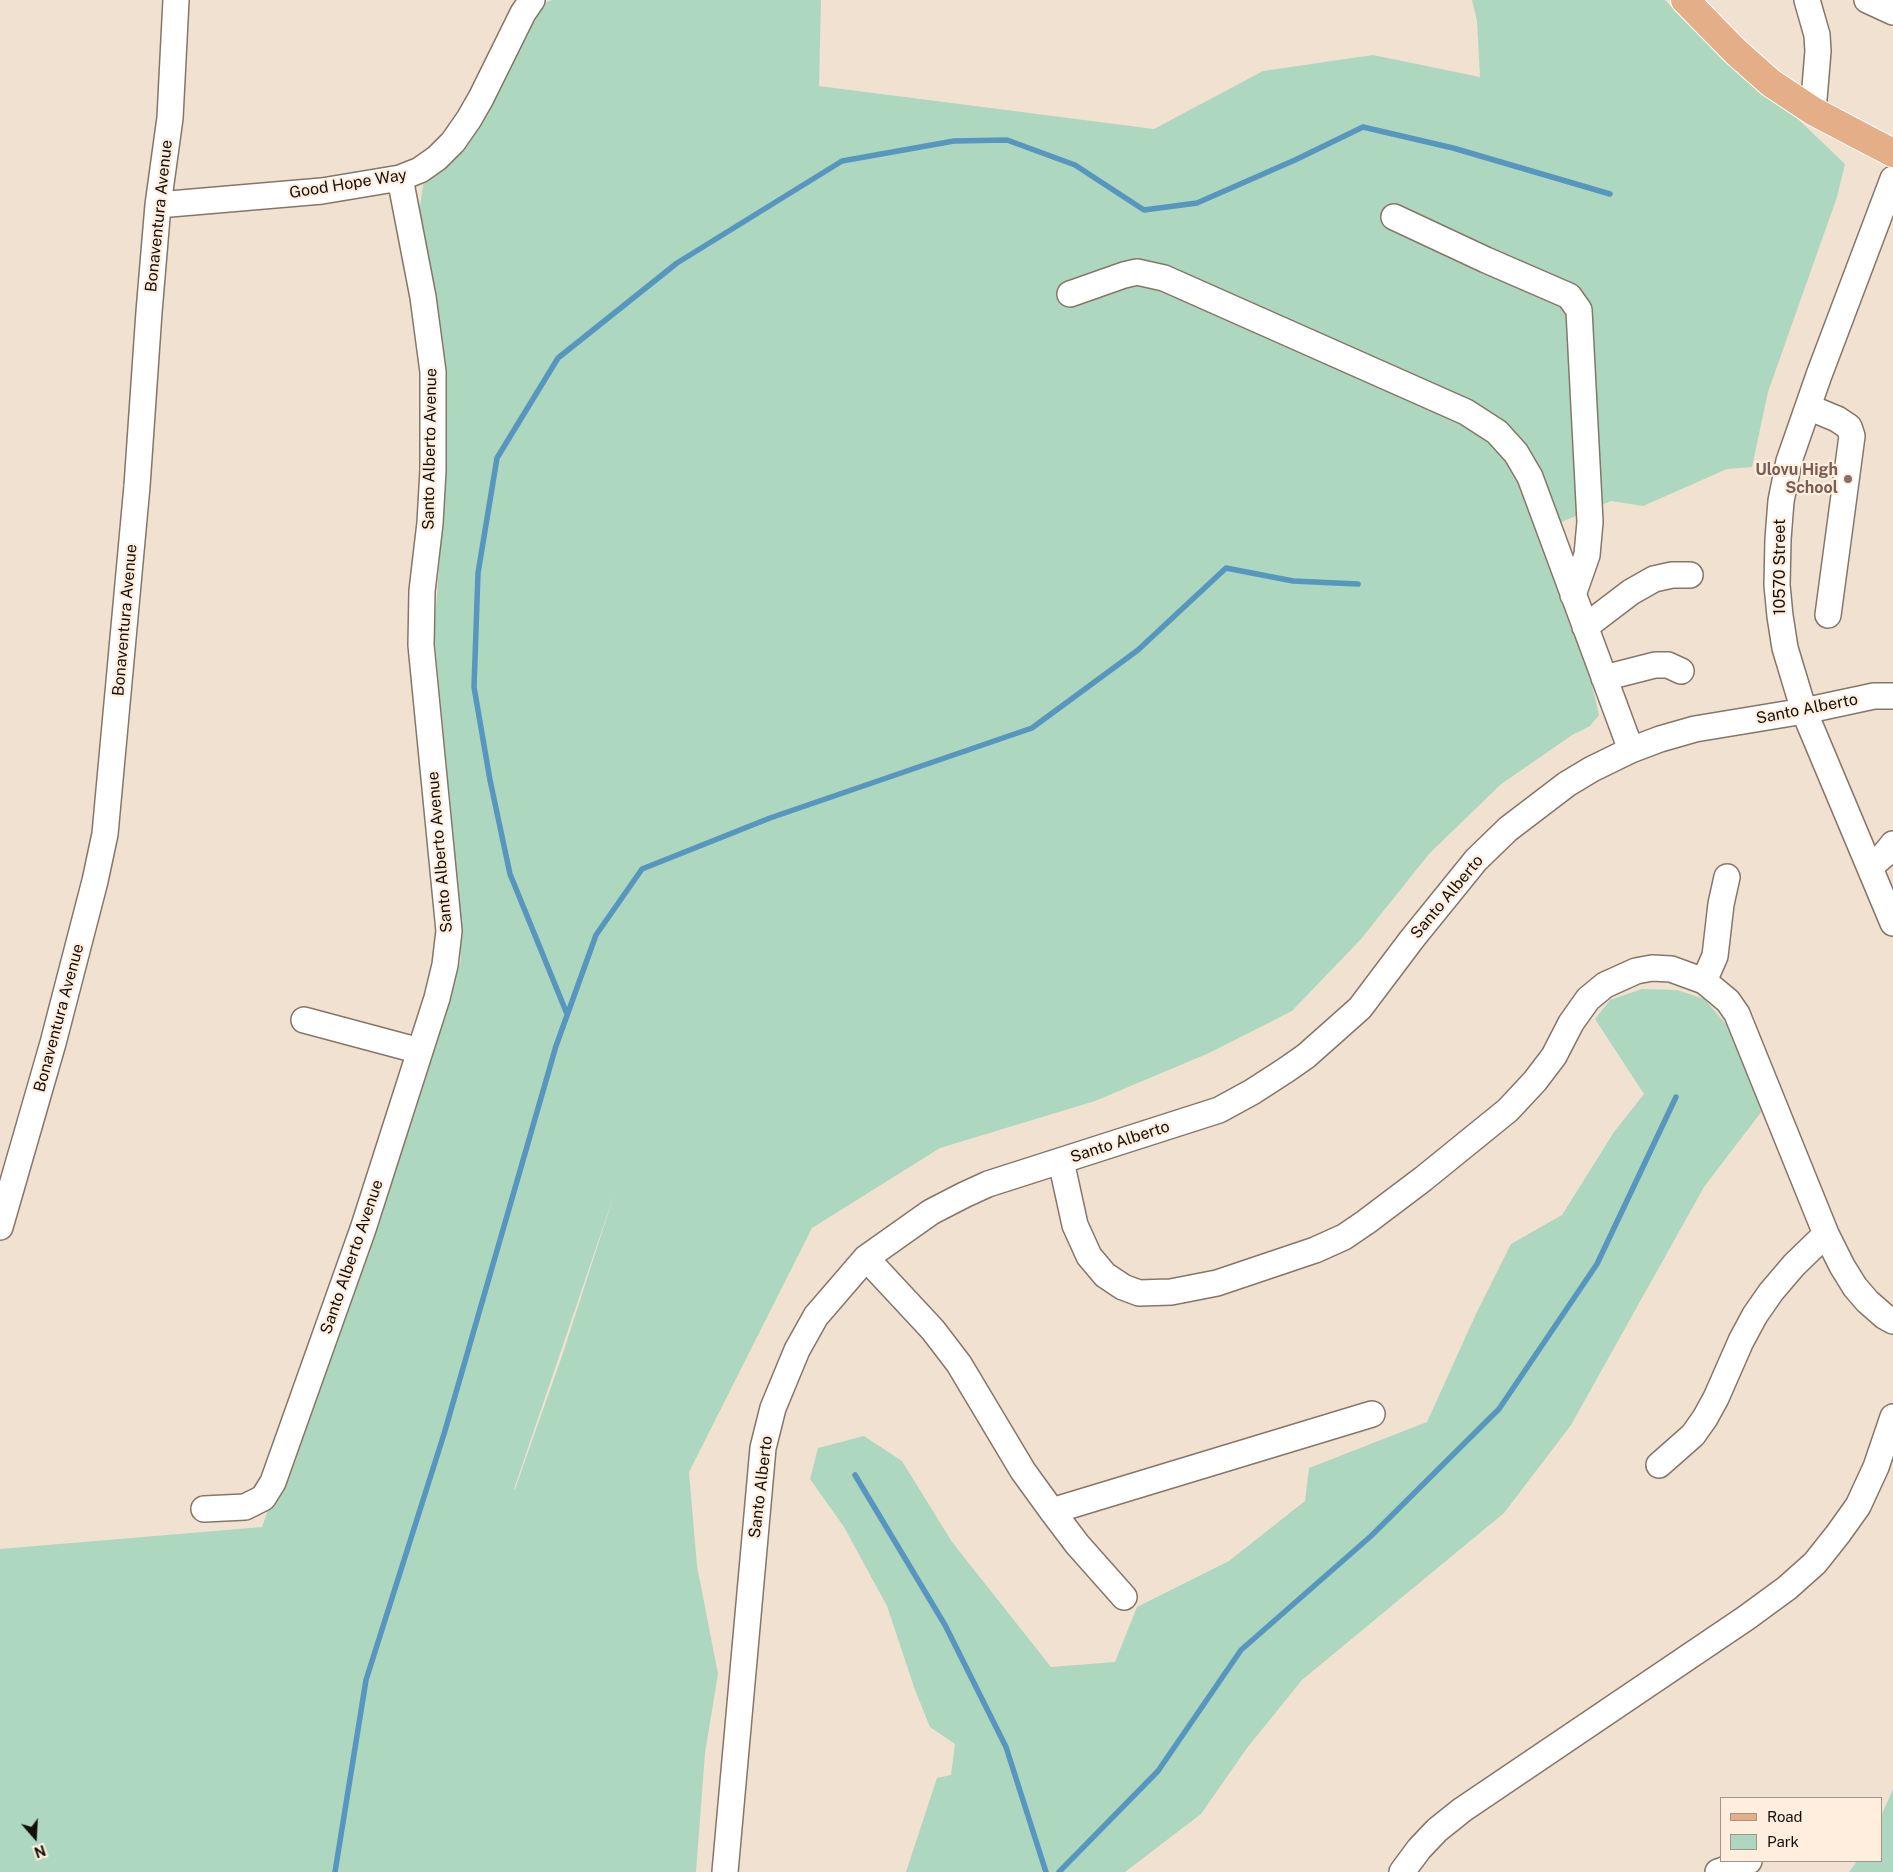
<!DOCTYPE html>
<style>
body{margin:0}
#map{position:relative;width:1893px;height:1872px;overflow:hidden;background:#f1e1d1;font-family:"Public Sans",sans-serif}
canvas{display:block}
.legend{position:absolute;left:1720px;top:1797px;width:162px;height:65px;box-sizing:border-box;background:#ffeede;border:1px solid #a19589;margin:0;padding:6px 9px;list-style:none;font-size:15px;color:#140f09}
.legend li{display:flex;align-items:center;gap:10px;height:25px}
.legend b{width:25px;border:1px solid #a19589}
.north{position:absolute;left:10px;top:1812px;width:50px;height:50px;-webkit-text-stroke:4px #ffeede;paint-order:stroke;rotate:161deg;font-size:14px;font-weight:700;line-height:20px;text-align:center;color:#140f09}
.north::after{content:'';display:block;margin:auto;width:18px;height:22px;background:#140f09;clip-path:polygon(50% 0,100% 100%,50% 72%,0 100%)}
</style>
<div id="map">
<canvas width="1893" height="1872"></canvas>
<ul class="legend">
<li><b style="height:6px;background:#e3ae88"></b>Road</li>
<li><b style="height:14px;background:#aed7c0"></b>Park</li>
</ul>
<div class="north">N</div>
</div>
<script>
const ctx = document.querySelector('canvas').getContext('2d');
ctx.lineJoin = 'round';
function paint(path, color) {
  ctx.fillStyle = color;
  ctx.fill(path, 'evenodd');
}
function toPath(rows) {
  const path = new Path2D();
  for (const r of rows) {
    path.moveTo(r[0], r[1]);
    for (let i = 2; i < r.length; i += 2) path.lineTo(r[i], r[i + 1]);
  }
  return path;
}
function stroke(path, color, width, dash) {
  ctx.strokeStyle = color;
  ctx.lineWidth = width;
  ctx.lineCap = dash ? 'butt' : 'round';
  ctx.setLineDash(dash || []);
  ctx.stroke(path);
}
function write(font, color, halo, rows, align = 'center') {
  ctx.font = font + ' "Public Sans",sans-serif';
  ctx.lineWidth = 4.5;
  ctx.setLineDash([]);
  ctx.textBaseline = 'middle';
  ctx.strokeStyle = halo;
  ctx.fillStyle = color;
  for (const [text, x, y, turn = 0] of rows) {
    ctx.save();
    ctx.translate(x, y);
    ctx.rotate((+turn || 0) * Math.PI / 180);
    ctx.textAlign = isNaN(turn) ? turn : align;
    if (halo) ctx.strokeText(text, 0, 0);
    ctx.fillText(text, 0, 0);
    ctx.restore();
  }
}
const green = toPath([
 [552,0,821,0,819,86,1154,129,1263,71,1373,55,1480,77,1477,21,1472,0,1665,0,1722,58,1799,120,1845,164,1837,197,1768,392,1752,467,1727,469,1643,506,1611,501,1540,531,1590,676,1599,715,1590,726,1572,735,1500,785,1429,854,1361,939,1292,1011,1209,1053,1095,1101,940,1148,812,1228,689,1472,697,1566,718,1674,705,1753,696,1872,0,1872,0,1549,262,1527,397,1151,461,960,446,759,434,633,441,542,443,434,419,214,423,185,454,153,541,4],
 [615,1192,562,1356,515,1489,514,1489],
 [1642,989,1677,990,1704,999,1726,1024,1765,1107,1704,1187,1571,1425,1504,1513,1302,1680,1247,1748,1201,1814,1125,1872,906,1872,937,1778,951,1775,955,1744,930,1727,915,1690,887,1606,844,1527,810,1479,818,1448,864,1436,902,1461,952,1542,1051,1667,1115,1662,1137,1607,1229,1561,1305,1501,1309,1468,1427,1422,1475,1316,1511,1244,1562,1215,1614,1132,1644,1094,1595,1019,1610,1000],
 [1893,1789,1893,1872,1849,1872,1857,1861,1882,1861,1882,1814]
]);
const stream = toPath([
 [567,1014,510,874,490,780,474,687,478,573,497,458,558,358,677,263,842,161,954,141,1007,140,1075,165,1144,210,1197,203,1295,160,1363,127,1453,148,1610,194],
 [855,1475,945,1625,1006,1747,1046,1872],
 [335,1872,366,1680,444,1434,556,1046,596,935,642,869,770,818,1032,728,1138,650,1226,568,1293,581,1358,584],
 [1059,1872,1158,1771,1241,1650,1371,1536,1499,1409,1597,1264,1676,1097]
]);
const minor = toPath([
 [1807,0,1817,35,1818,51,1813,111],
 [1867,0,1893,12],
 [1893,179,1819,375,1789,461,1781,501,1778,539,1777,585,1780,616,1785,648,1804,711,1893,923],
 [158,205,322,191,400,178,420,170,437,158,453,142,469,119,481,98,523,13,532,0],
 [1394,217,1486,260,1569,296,1579,310,1590,522,1587,555,1573,595],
 [1070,294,1124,275,1137,272,1164,278,1466,412,1497,432,1516,453,1530,477,1631,750],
 [1808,407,1837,419,1849,427,1852,436,1828,615],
 [1585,627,1631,592,1654,579,1672,575,1690,575],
 [1604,678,1655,665,1668,665,1681,671],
 [1870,867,1884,855,1893,844],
 [1704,981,1715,956,1721,904,1727,877],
 [304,1020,420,1051],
 [1061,1161,1075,1225,1089,1256,1105,1275,1123,1287,1139,1293,1171,1292,1217,1283,1315,1250,1344,1237,1366,1222,1423,1179,1508,1110,1535,1081,1554,1056,1571,1023,1588,999,1605,985,1636,971,1652,968,1671,969,1704,981,1728,1001,1737,1014,1826,1234,1842,1266,1855,1287,1867,1301,1884,1316,1893,1321],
 [0,1227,53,1043,95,881,105,834,137,486,149,312,158,205,170,118,176,0],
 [866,1258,933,1330,959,1364,1023,1471,1052,1511,1077,1544,1124,1597],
 [1659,1465,1693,1435,1705,1418,1716,1398,1741,1341,1755,1315,1771,1292,1794,1265,1826,1234],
 [204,1509,245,1507,263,1498,273,1482,363,1229,437,998,445,965,449,931,421,645,422,591,430,523,433,470,433,372,423,297,400,178],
 [1052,1511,1372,1414],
 [725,1872,763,1448,773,1408,797,1350,816,1316,866,1258,931,1212,964,1195,988,1184,1219,1110,1252,1092,1286,1070,1306,1056,1360,1008,1412,939,1476,860,1508,829,1567,784,1592,769,1631,750,1660,739,1695,729,1804,711,1874,696,1893,696],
 [1402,1872,1419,1849,1437,1830,1462,1810,1746,1618,1787,1588,1815,1563,1838,1534,1858,1506,1876,1467,1893,1417],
 [1718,1872,1749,1861]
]);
const major = toPath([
 [1685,0,1736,52,1771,83,1813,111,1893,153]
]);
const markers = [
 [1848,479,5,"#8d6e63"]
];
const streetNames = [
 ["Good Hope Way",348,184,-9],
 ["Bonaventura Avenue",159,216,-84],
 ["Santo Alberto Avenue",430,449,-89],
 ["10570 Street",1780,567,-90],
 ["Bonaventura Avenue",125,620,-85],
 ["Santo Alberto",1807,709,-11],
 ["Santo Alberto Avenue",440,852,-95],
 ["Santo Alberto",1447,897,-50],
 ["Bonaventura Avenue",59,1018,-75],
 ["Santo Alberto",1120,1142,-18],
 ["Santo Alberto Avenue",352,1257,-71],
 ["Santo Alberto",761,1487,-83]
];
const educationNames = [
 ["Ulovu High",1838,470],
 ["School",1838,488]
];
paint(green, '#aed7c0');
stroke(stream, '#5796be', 5.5);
stroke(minor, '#857668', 28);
stroke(major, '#fff', 30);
stroke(minor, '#fff', 25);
stroke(major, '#e3ae88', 28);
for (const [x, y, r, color] of markers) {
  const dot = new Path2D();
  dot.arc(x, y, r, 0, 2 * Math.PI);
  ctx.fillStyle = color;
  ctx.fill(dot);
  stroke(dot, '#ffeede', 2);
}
write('16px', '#140f09', '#ffeede', streetNames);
write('bold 16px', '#785e54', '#ffeede', educationNames, 'right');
</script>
